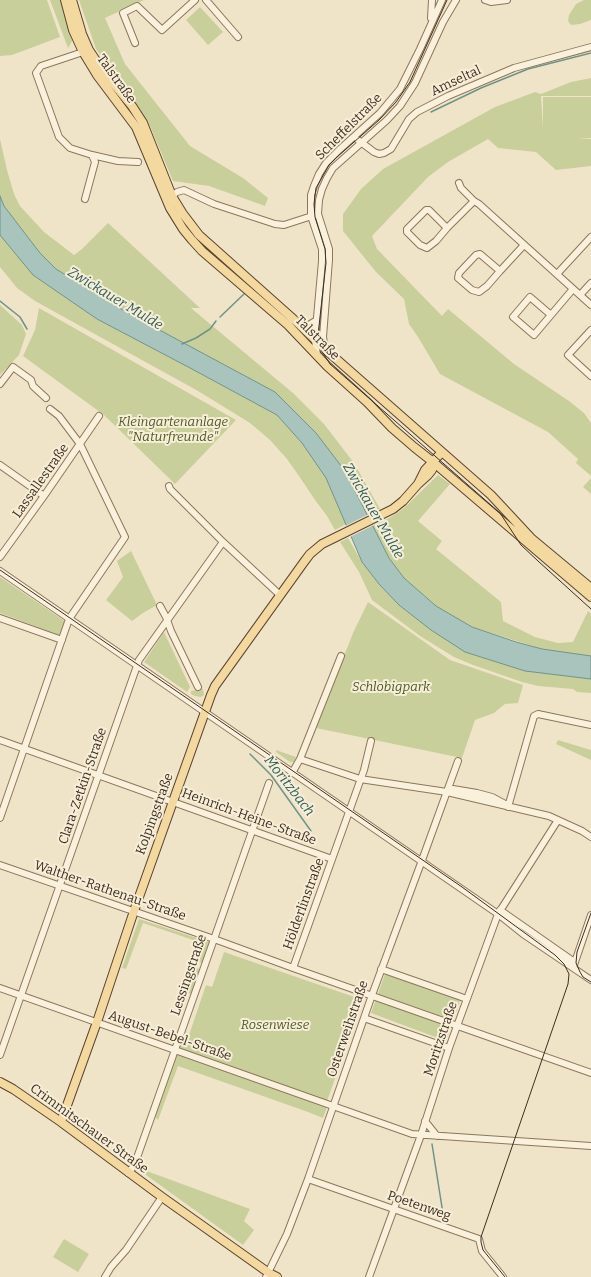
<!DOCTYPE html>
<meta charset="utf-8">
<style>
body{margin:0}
canvas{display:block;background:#f0e4c8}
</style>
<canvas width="591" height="1277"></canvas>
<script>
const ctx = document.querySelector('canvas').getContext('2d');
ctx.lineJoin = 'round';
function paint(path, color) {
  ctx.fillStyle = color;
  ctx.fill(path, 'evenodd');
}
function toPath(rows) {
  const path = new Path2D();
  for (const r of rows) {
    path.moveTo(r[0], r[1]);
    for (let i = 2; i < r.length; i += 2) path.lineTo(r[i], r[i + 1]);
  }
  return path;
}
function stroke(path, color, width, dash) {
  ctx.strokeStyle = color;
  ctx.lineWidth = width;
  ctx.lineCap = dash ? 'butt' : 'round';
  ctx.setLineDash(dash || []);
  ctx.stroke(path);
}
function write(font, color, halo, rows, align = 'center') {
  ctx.font = font + ' Bitter,serif';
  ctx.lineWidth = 4;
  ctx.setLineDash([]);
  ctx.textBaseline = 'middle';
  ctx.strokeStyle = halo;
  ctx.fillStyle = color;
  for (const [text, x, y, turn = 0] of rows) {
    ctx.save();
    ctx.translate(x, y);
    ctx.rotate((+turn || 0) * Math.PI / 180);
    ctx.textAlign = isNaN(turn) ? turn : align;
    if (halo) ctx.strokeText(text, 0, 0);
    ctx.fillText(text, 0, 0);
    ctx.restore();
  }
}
const green = toPath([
 [0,0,47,0,60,37,12,55,0,56],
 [50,0,61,0,72,41,68,48],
 [79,0,144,0,105,18,125,64,190,146,243,178,268,198,265,206,209,186,173,181,150,126,126,88,96,49],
 [584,0,591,0,591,20,580,24,572,25,570,24,568,21,569,15,576,4],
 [200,7,223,32,208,45,186,20],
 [591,78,591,96,541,96,543,128,543,97,591,97,591,138,578,138,591,139,591,166,556,170,536,152,498,148,488,139,448,162,428,177,372,236,377,249,442,316,448,309,514,364,569,401,584,413,591,423,591,476,576,463,578,459,548,432,440,374,418,337,409,324,404,299,376,272,343,231,343,214,361,189,383,169,495,107,535,92,541,94,571,82],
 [0,139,7,170,14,194,20,206,44,232,74,255,82,249,108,223,200,308,191,308,293,393,324,424,354,463,380,509,366,514,345,471,316,433,275,392,126,312,56,269,40,253,4,206,0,196],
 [0,235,33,275,97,319,192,369,277,415,302,443,326,478,346,524,335,530,327,516,315,500,299,476,287,459,270,440,250,423,198,391,35,301,17,288,0,267],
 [0,305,22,325,26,334,19,355,0,375],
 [39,308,236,420,175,484,104,415,23,356,35,330],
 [438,475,450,484,418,521,442,541,436,549,501,602,503,621,535,637,558,643,573,642,588,611,591,614,591,656,542,649,472,627,436,606,404,578,389,558,372,526,389,518,403,509],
 [591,478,591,494,583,487],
 [348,538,362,562,379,584,399,605,431,630,465,652,525,671,591,679,591,693,577,692,573,689,538,686,522,682,473,665,454,657,420,636,372,600,359,572,340,542],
 [131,551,157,605,143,613,132,621,106,600,123,577,117,561],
 [0,577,66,622,59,635,0,613],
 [368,602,450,660,523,685,518,703,505,704,494,713,475,720,462,758,316,728,353,633],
 [164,632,190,687,187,692,144,662],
 [203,689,204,695,201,697,195,696,191,694,191,691],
 [558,740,591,750,591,760,556,744],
 [276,750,296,757,294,762,290,762,276,752],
 [139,919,209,942,202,963,196,961,202,943,143,923,126,969,122,968],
 [224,952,363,1000,327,1101,179,1048,180,1042,188,1038,206,985,212,987],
 [195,968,200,969,191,994,186,992],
 [385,974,460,1000,446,1041,371,1013],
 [177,1054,327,1107,323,1118,308,1112,178,1066,158,1120,155,1117],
 [144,1170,250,1209,244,1221,254,1230,243,1245,142,1172],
 [64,1239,89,1254,78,1272,53,1257]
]);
const water = toPath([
 [0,196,4,206,40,253,56,269,126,312,275,392,316,433,345,471,389,558,404,578,436,606,472,627,516,642,542,649,591,656,591,679,525,671,465,652,431,630,399,605,379,584,362,562,326,478,302,443,277,415,192,369,97,319,33,275,0,235,0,196]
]);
const pier = toPath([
 [369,514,374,525,350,537,345,526]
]);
const stream = toPath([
 [431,112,481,88,528,69,591,53],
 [0,301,20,317,27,329],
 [220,317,244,294],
 [182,344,196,338,210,329,216,321],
 [250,754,271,775,311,831],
 [432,1144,444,1220]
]);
const minor = toPath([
 [206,0,238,37],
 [485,0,491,2,507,0],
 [431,18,432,0],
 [135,43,123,13,137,6,162,30,195,0],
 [358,140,374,152,379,154,384,153,391,149,409,119,417,112,448,96,514,68,591,47],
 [92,155,118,161,138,162],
 [459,183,461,188,474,201,479,204,591,305],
 [172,196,177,192,184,190,214,204,275,224,284,225,315,215],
 [85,199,95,162,92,155,70,148,59,137,36,73,41,66,86,51],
 [447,228,436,241,427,248,420,245,407,232,407,229,426,210,429,210,447,228,474,201],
 [500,271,487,286,479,292,472,290,458,278,459,273,476,255,480,254,500,271,524,245],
 [557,274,591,237],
 [580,295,591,283],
 [551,315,530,297,513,317,534,335,573,289],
 [300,325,307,326,317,320],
 [591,330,568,355,591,376],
 [325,349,323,337,329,260,329,249,318,214,319,200,322,189,327,178,333,168,387,120,400,106,415,83,443,22,456,0],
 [317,355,315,340,322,261,322,249,311,216,311,195,314,186,319,174,326,163,339,150,380,113,400,89,420,49,442,0],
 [0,384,13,367,31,380,33,386,46,398],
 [0,465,44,496],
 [169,486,170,489,223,542,280,595],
 [0,557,44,496,99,416],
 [0,571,498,914,523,934,591,980],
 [160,606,166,617,171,631,198,687],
 [0,618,62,640],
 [0,740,332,859],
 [300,759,360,779,447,792,549,816,582,831,591,837],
 [292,773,300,759,341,656],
 [447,792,453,789,477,793,492,797,505,804],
 [508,807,534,716,538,714,591,725],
 [0,818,69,619,125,537,80,444,59,416,50,409],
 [0,865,214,939,293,968,591,1073],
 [500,910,573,961],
 [574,965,591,915],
 [293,968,364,770,371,741],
 [381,969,467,999],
 [0,988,412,1134,591,1146],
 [364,1018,449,1048],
 [0,1055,139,660,223,542],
 [425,1121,437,1136],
 [128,1173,134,1166,139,1152,269,783],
 [308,1179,479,1239,482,1251,503,1277],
 [105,1277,111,1267,126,1250,162,1197],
 [266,1277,287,1234,308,1179,372,995,421,863,458,761],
 [369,1277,421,1135,449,1048,498,914,558,820]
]);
const major = toPath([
 [65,0,73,30,83,52,97,75,136,127,170,208,183,229,192,240,202,251,288,325,327,366,367,402,392,428,414,447,433,462,591,597],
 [72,0,82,34,89,50,103,71,132,106,143,123,172,196,183,214,199,235,300,325,326,350,491,495,531,538,591,588],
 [418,484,425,470,442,452],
 [0,1082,13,1089,61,1122,162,1197,269,1273,277,1277],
 [61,1122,97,1022,134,911,211,695,215,686,304,562,310,554,322,544,393,509,403,501,418,484,428,475,432,470,433,462]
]);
const tram = toPath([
 [447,0,410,82,396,102,379,120,337,157,329,165,316,188,314,204,315,217,325,249,326,263,318,335,319,344,323,353,330,364,500,513,521,545,538,561,591,609],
 [0,570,462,887,555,955,564,964,569,974,568,984,481,1237,481,1242,483,1250,505,1277],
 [591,913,577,952,576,963,580,972,583,977,591,982]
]);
const streetNames = [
 ["Talstraße",116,79,54],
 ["Amseltal",456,81,-25],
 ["Scheffelstraße",349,127,-45],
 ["Talstraße",317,338,45],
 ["Lassallestraße",41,481,-55],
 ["Clara-Zetkin-Straße",83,786,-71],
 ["Kolpingstraße",155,814,-70],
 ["Heinrich-Heine-Straße",249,817,20],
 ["Walther-Rathenau-Straße",110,891,19],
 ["Hölderlinstraße",304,904,-70],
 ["Lessingstraße",189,975,-71],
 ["Osterweihstraße",348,1029,-71],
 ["August-Bebel-Straße",170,1036,19],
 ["Moritzstraße",441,1039,-71],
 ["Crimmitschauer Straße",89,1129,36],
 ["Poetenweg",419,1206,19]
];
const parkNames = [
 ["Kleingartenanlage",173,422],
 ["\"Naturfreunde\"",173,437],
 ["Schlobigpark",391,687],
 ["Rosenwiese",275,1025]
];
const waterNames = [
 ["Zwickauer Mulde",115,299,31],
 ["Zwickauer Mulde",373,511,60],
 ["Moritzbach",289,786,52]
];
paint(green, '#c9cf9b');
paint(water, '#a9c4bc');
stroke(water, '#6f938a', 1);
paint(pier, '#f0e4c8');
stroke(stream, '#6f938a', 1.5);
stroke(minor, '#8d765c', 8);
stroke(major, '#5b4430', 10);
stroke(minor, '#faf1dc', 6);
stroke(major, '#f3d9a0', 8);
stroke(tram, '#3d2e20', 1);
write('13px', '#3d2e20', '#f7eed8', streetNames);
write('italic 13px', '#4d5a26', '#f7eed8', parkNames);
write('italic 14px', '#2f5d5a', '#f7eed8', waterNames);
</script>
